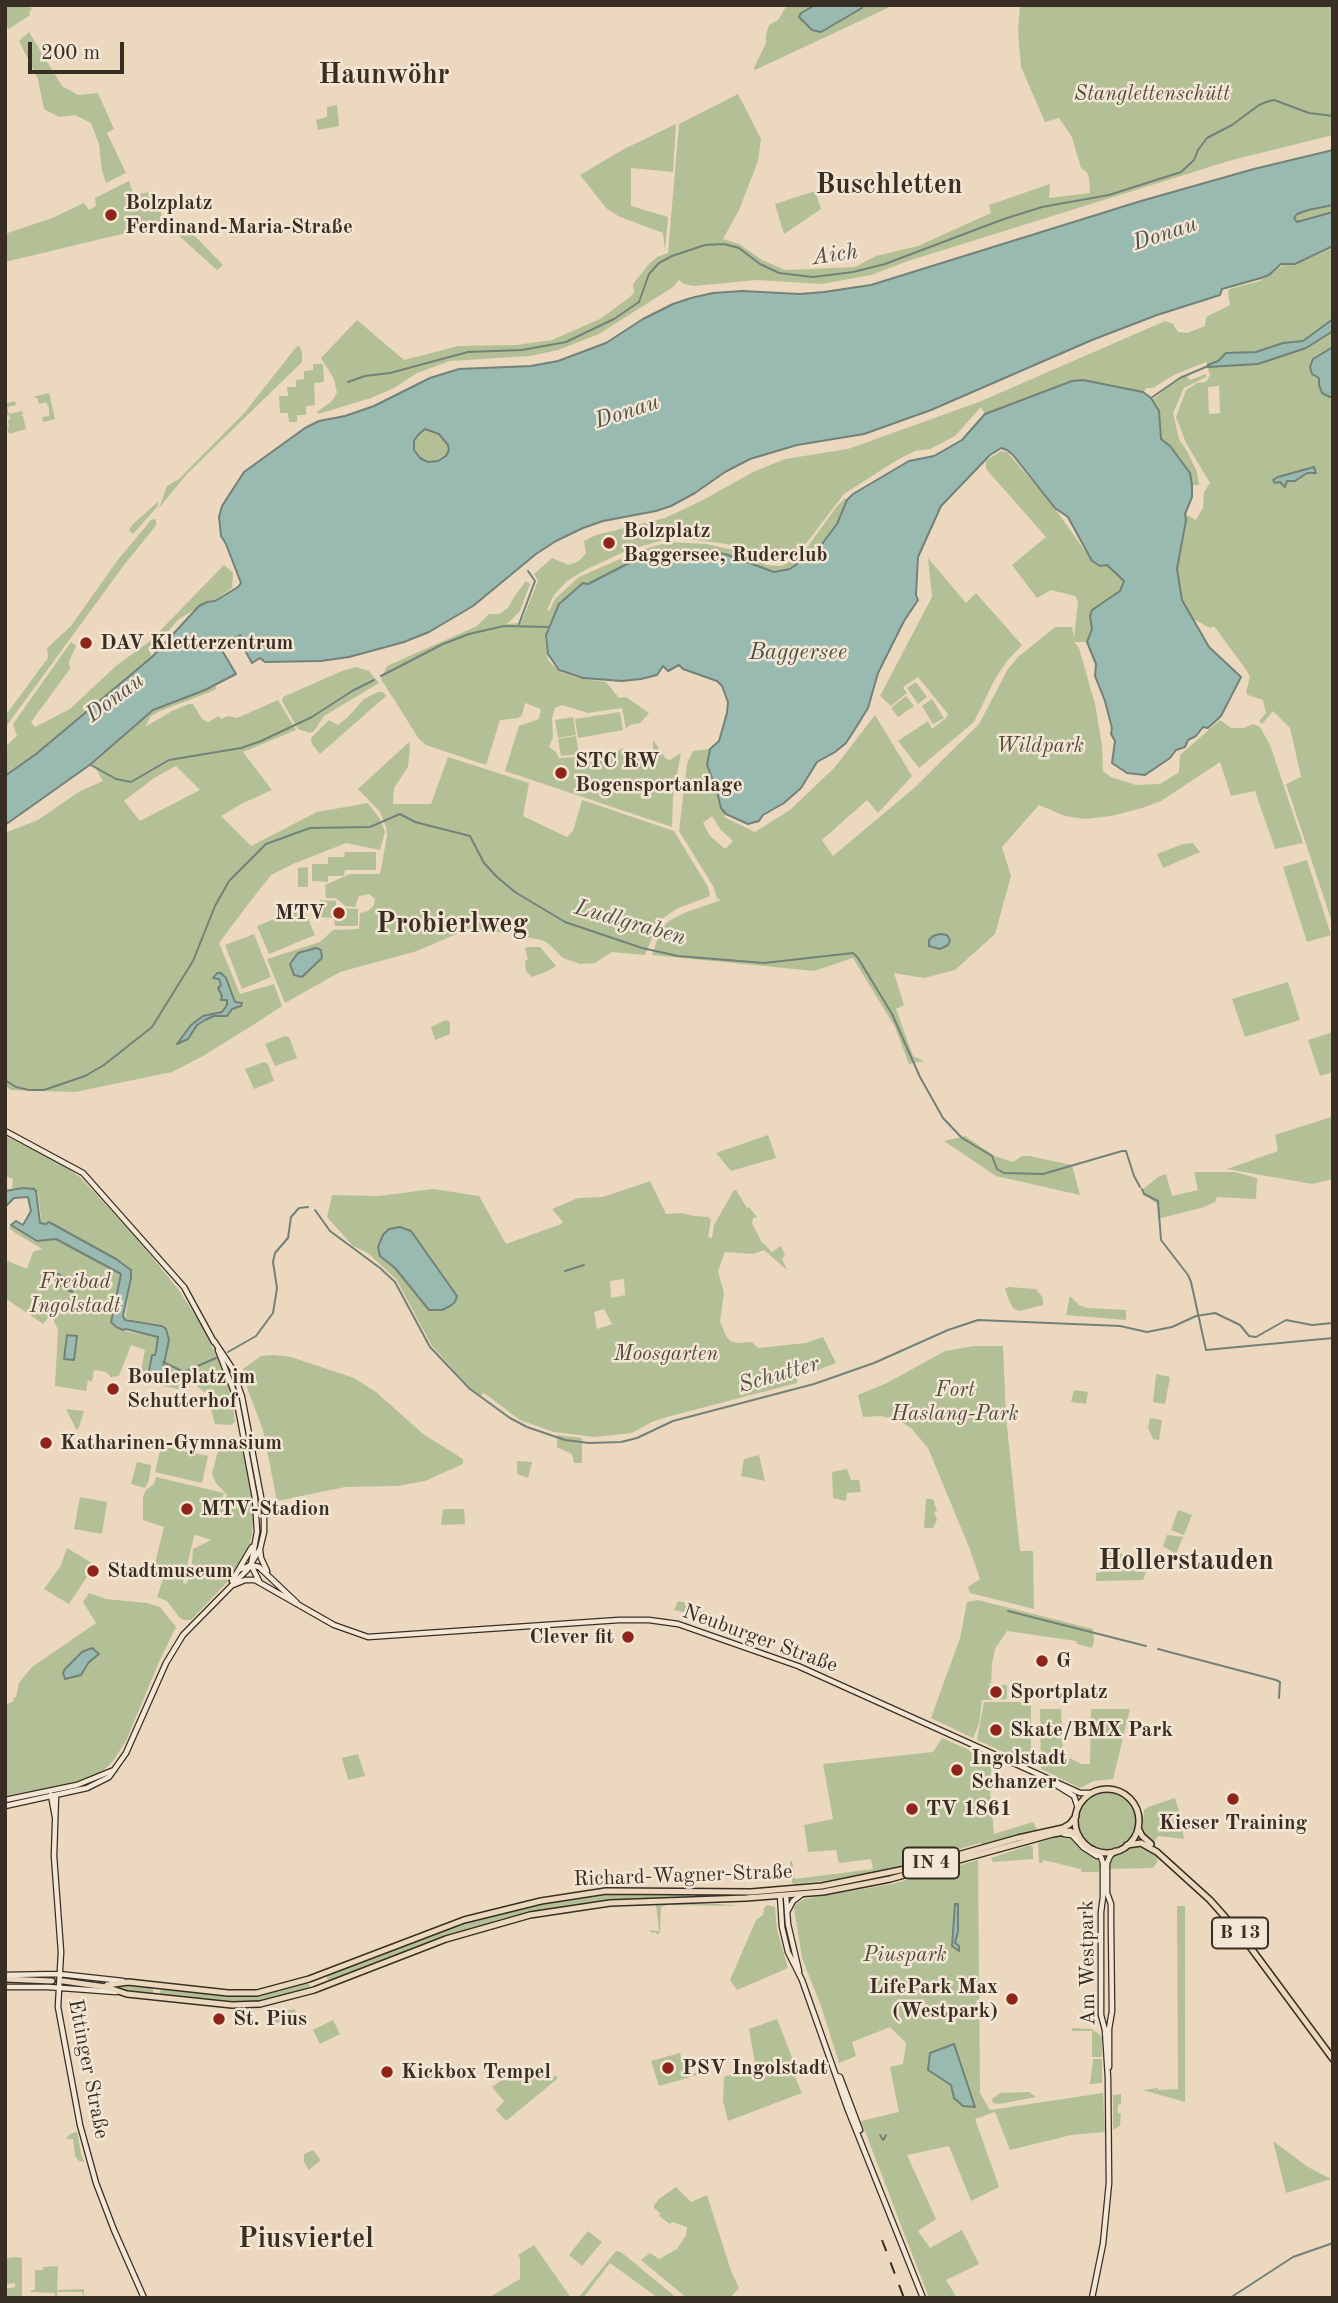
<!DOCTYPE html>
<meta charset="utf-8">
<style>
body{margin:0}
#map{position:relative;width:1338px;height:2303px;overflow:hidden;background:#ecd8be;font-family:"Old Standard TT",serif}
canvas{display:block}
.frame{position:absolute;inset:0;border:7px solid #392e24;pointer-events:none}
.scale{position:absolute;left:28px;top:42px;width:96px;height:32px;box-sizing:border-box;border:4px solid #392e24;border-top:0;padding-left:9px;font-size:21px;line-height:24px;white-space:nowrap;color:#392e24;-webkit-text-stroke:5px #f3e6d5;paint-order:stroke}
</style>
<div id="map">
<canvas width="1338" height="2303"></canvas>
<div class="frame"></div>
<div class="scale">200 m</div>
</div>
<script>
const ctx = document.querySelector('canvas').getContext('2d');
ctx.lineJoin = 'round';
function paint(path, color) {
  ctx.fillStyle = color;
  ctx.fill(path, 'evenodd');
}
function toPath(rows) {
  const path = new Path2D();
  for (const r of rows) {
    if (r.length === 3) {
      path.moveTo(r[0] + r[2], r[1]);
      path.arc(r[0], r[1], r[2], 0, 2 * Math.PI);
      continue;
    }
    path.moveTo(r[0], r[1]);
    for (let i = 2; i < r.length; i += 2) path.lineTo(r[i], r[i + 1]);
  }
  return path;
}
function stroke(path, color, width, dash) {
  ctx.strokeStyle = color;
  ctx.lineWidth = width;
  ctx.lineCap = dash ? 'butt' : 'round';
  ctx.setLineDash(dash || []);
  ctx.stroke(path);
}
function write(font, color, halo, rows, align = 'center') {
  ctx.font = font + ' "Old Standard TT",serif';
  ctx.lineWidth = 5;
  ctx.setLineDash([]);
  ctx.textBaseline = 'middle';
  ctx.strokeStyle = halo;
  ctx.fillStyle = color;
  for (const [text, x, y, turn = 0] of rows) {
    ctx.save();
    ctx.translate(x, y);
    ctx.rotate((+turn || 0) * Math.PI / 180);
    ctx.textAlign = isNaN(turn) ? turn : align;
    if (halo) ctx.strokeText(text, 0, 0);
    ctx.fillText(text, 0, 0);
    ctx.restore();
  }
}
const green = toPath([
 [5,5,29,5,32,9,29,12,30,15,9,29,5,25],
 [787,5,815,5,801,13,821,32,846,16,858,11,861,5,894,5,755,70,754,68,766,43,766,35,769,25,778,20],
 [1020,5,1333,5,1333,135,1232,160,908,261,871,275,822,284,757,280,694,286,684,284,679,280,673,287,599,334,558,350,530,356,450,361,417,373,394,388,371,398,318,414,317,412,332,401,337,393,334,379,321,358,357,320,404,360,458,346,516,345,552,340,600,319,626,300,634,293,633,284,650,263,657,257,668,253,679,124,738,94,761,139,758,161,739,210,723,239,739,244,762,260,785,270,855,267,876,256,918,246,991,213,989,205,1050,184,1049,198,1090,193,1089,178,1087,172,1081,168,1072,137,1059,118,1045,122,1021,67,1018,31],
 [29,32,62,86,78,95,98,93,114,129,107,133,126,173,106,183,102,171,99,144,91,123,75,115,59,117,44,109,38,79,19,41],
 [337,105,339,126,318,130,316,120,327,117,327,107],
 [676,124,673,172,631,168,631,206,668,217,665,250,663,233,618,216,606,208,580,175,624,149],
 [129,181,134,195,149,192,152,208,160,211,164,220,188,229,223,265,217,270,177,234,162,229,147,228,5,262,5,234,52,218,84,203,89,210,96,206,95,198],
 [815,191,821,209,784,234,775,204],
 [1333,205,1333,212,1316,218,1296,222,1294,218,1297,214,1308,210],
 [1333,248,1333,319,1303,341,1283,343,1256,352,1226,353,1209,367,1258,364,1306,348,1333,331,1333,347,1325,353,1319,378,1330,397,1333,397,1333,925,1286,784,1301,777,1290,728,1273,711,1262,724,1259,721,1266,713,1263,700,1248,695,1246,692,1250,677,1247,671,1214,626,1210,628,1190,617,1182,600,1177,569,1186,520,1185,514,1196,520,1203,508,1204,492,1210,483,1186,443,1176,417,1186,390,1197,383,1206,382,1210,375,1206,362,1174,375,1153,388,1147,388,1143,392,1072,381,985,414,981,407,955,436,930,449,915,451,897,460,844,494,798,554,778,563,727,544,674,537,628,550,585,570,567,581,554,595,547,610,549,611,555,599,579,577,641,550,669,542,707,544,733,550,767,565,781,566,796,559,803,553,837,506,845,498,847,500,837,523,819,548,790,569,774,572,725,554,691,550,662,551,588,584,582,583,559,604,554,614,546,631,548,632,548,638,545,639,548,660,560,672,578,678,606,682,619,698,626,697,649,713,640,723,630,725,626,729,622,708,588,713,562,705,555,708,552,718,553,737,549,747,556,752,559,758,577,757,582,762,588,763,604,757,607,753,614,753,623,748,625,761,653,756,653,740,666,759,670,760,681,753,673,797,672,827,505,771,519,726,539,719,541,709,525,703,522,715,518,718,500,720,486,765,426,745,419,739,381,679,387,666,477,626,489,614,499,614,508,608,514,597,526,581,530,584,520,611,507,624,521,623,538,581,534,574,552,558,569,565,579,561,586,553,584,541,596,535,665,518,703,500,753,472,785,459,848,449,979,402,1165,321,1173,324,1178,332,1187,333,1205,326,1206,317,1230,305,1228,292,1229,289,1260,281,1285,264,1295,265],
 [1219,386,1220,413,1209,414,1208,387],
 [1314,467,1307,473,1287,481,1273,480,1278,477],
 [297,346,300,347,302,353,302,362,186,475,159,508,167,486,179,479,245,412],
 [313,364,323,364,324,382,314,383,315,405,306,406,306,415,297,415,297,422,289,422,288,413,280,413,279,396,288,396,287,387,296,387,296,380,304,379,304,371,313,370],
 [1206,374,1206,377,1184,388,1173,413,1179,439,1187,451,1197,472,1199,485,1192,485,1190,473,1170,446,1161,439,1159,411,1152,400,1173,383,1187,376,1190,380],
 [49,393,55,419,43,422,42,417,49,416,49,408,46,402,39,404,37,398,33,397],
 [15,401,16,405,7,407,9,414,22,411,23,415,17,416,23,416,26,429,9,434,7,428,9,427,8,421,10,418,9,415,5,416,7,414,5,413,5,404],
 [425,429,439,434,445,439,448,445,449,450,446,456,438,461,428,462,420,458,414,450,414,441,418,434],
 [1001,451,1007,452,1051,503,1085,551,1087,550,1092,561,1107,565,1124,581,1120,591,1096,608,1090,620,1092,629,1087,642,1074,642,1079,648,1095,704,1102,746,1103,771,1111,777,1136,785,1160,784,1179,772,1180,755,1220,720,1231,728,1244,728,1253,724,1260,727,1270,745,1303,843,1275,849,1255,791,1231,796,1220,762,1161,801,1142,808,1111,816,1085,819,1065,816,1039,805,1002,847,1011,876,995,934,955,970,924,978,894,973,904,1005,896,1009,913,1056,924,1061,909,1064,895,1027,853,958,814,971,652,955,661,929,669,921,684,913,721,900,717,898,713,886,679,831,687,764,693,751,710,749,707,765,716,788,718,801,726,814,724,817,755,832,790,810,835,767,875,715,912,776,878,813,867,800,822,840,833,856,913,789,979,724,1008,669,1018,657,1055,627,1072,627,1074,638,1078,601,1075,596,1051,590,1037,598,1012,565,1046,537,986,469,986,461],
 [712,816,720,829,733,841,725,849,710,836,703,823],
 [159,501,157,507,133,534,129,530,133,524],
 [156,519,156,525,150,533,124,565,5,728,5,716,48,658,47,648,71,626,117,561,151,520],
 [928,558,966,603,976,593,1022,645,1007,661,995,679,974,722,919,768,898,741,928,721,932,729,946,718,948,714,918,677,903,687,907,693,891,706,880,696,932,597],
 [224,565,233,573,232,588,212,602,207,602,179,619,150,652,152,657,36,754,5,776,5,747,17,736,13,724,71,642,76,646,69,662,70,669,31,722,35,727,70,709,117,665,149,642],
 [356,667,369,671,379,683,324,716,314,731,310,733,298,729,282,701,283,697,342,671],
 [916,682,927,697,918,704,907,688],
 [216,686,216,689,210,692,160,711,151,716,145,727,172,711,189,704,193,704,202,719,208,722,219,716,221,719,228,716,237,718,278,700,296,730,243,752,272,790,241,804,221,816,251,846,317,812,368,803,380,819,385,832,380,850,346,843,293,864,271,875,246,907,219,943,240,994,274,984,282,1006,253,1025,203,1056,172,1072,75,1092,11,1090,5,1086,5,833,38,820,80,791,103,781,93,764,153,710],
 [176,766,200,790,140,821,124,801,154,778],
 [217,973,221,973,226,978,236,1004,220,1017,214,1016,197,1025,188,1039,178,1041,203,1016,222,1012,227,1005,219,978,214,978,214,974],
 [378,692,383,692,386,696,320,754,312,744,311,738,329,720,338,725,347,718,364,699],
 [906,696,914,706,898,717,891,708],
 [932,699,944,718,933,724,922,706],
 [620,712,623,730,578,738,575,719],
 [573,717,576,735,558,738,555,720],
 [576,736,579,754,561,756,558,739],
 [409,742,410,748,408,767,394,788,393,804,431,804,448,757,529,783,523,816,567,837,573,831,582,800,674,831,708,887,710,894,708,897,678,908,666,916,658,923,645,955,612,952,595,963,580,964,563,958,549,944,542,940,506,933,468,929,417,951,340,972,285,1003,267,959,320,942,333,930,359,929,360,913,368,911,374,905,375,899,369,894,359,896,355,907,345,906,336,898,326,898,325,885,350,874,380,874,387,836,386,827,380,812,358,789],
 [316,948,322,958,302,976,294,975,298,953],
 [1193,843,1200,852,1163,868,1157,854,1183,844],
 [345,852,376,852,376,870,345,870,344,876,328,876,328,882,312,881,312,864,328,864,328,857,344,857],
 [1307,860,1331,935,1307,942,1283,867],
 [308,867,308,887,298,887,298,868],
 [320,900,336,901,336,908,358,909,358,926,335,926,334,918,319,917],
 [303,907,315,935,269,954,257,926],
 [254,934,271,977,242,989,225,945],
 [527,947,540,947,556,966,548,971,532,977,526,971,525,961,528,959,525,949],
 [1288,982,1300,1020,1245,1037,1232,999],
 [446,1020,450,1022,450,1034,435,1040,431,1027],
 [1333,1032,1333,1072,1320,1076,1308,1040],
 [285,1036,289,1037,297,1058,275,1066,265,1044],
 [264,1062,268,1064,274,1081,254,1089,245,1069],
 [1331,1117,1333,1179,1312,1184,1227,1169,1278,1151,1275,1135],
 [768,1135,776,1158,731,1171,716,1153],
 [5,1136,64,1165,81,1178,137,1239,178,1289,203,1327,227,1379,231,1392,235,1422,231,1425,215,1424,207,1394,193,1383,193,1380,189,1379,187,1391,139,1381,145,1350,131,1345,119,1376,111,1377,106,1372,94,1370,92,1382,88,1380,86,1391,55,1386,58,1330,53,1319,48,1318,43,1324,5,1298,5,1265,8,1261,27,1269,33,1252,42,1249,14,1232,9,1228,11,1225,37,1241,56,1239,120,1274,111,1322,115,1328,123,1331,155,1336,158,1339,155,1353,151,1355,147,1376,167,1380,167,1376,162,1373,169,1343,168,1334,163,1325,125,1319,132,1274,128,1266,49,1222,47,1224,41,1223,39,1229,35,1228,35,1225,39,1224,41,1218,38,1193,34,1189,12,1188,13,1179,5,1176],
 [965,1136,995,1156,1013,1162,1022,1156,1029,1156,1072,1165,1080,1195,996,1176,944,1141],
 [1194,1172,1235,1172,1257,1178,1256,1199,1217,1197,1215,1202,1204,1207,1158,1219,1157,1204,1141,1191,1158,1177,1166,1174,1172,1196,1198,1190],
 [650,1181,666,1214,682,1213,694,1216,709,1217,711,1220,708,1237,712,1238,714,1225,734,1190,736,1190,747,1208,749,1207,757,1217,753,1218,752,1223,761,1241,772,1252,781,1246,785,1255,782,1259,787,1270,764,1250,753,1254,725,1252,718,1271,724,1293,720,1321,726,1336,730,1341,737,1343,752,1342,758,1348,806,1343,823,1337,836,1363,797,1378,797,1383,667,1417,652,1422,632,1433,594,1437,554,1432,520,1420,484,1393,479,1397,432,1346,396,1279,368,1253,353,1246,327,1217,332,1195,379,1196,433,1189,479,1196,506,1244,561,1224,563,1222,552,1209,578,1198,603,1197],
 [411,1231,452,1289,421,1302,395,1268,380,1256],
 [624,1279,625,1295,611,1298,610,1281],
 [604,1309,612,1324,597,1329,594,1312],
 [1008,1287,1036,1289,1043,1298,1043,1305,1019,1311,1013,1308,1008,1298,1005,1289],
 [1070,1296,1079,1305,1087,1308,1126,1310,1126,1320,1066,1315],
 [974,1346,1003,1346,1006,1417,1020,1551,1033,1551,1034,1609,970,1593,968,1587,980,1579,969,1547,928,1448,911,1428,898,1420,881,1416,863,1417,858,1395,887,1383,945,1351],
 [274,1355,291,1357,354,1378,376,1392,423,1434,463,1459,463,1464,425,1481,398,1486,345,1487,277,1501,263,1430,245,1382,243,1369,261,1356],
 [1156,1374,1170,1377,1165,1404,1153,1402],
 [1074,1390,1088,1392,1086,1404,1071,1402],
 [66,1409,84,1411,78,1430,76,1429],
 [1150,1418,1162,1420,1159,1440,1153,1439,1148,1428],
 [557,1435,582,1438,582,1463,574,1463,572,1454,557,1447],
 [215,1436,229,1438,239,1445,243,1451,254,1505,252,1535,246,1556,232,1577,194,1617,191,1620,184,1620,179,1617,167,1601,157,1597,163,1579,177,1581,152,1575,164,1527,143,1520,143,1497,146,1490,154,1484,156,1477,224,1493,222,1499,225,1499,227,1495,216,1483,212,1474,218,1451],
 [196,1535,211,1540,193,1549,191,1575,186,1584,183,1583,194,1536],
 [161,1446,208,1456,202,1483,155,1472],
 [759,1455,765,1481,741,1476,744,1459],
 [517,1461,532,1462,528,1478,517,1474],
 [137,1462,151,1465,149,1480,145,1488,131,1484],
 [847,1469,851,1480,859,1480,861,1492,847,1493,846,1501,833,1498,832,1472],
 [80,1497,107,1502,102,1534,74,1529],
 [926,1499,933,1499,937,1511,934,1512,937,1520,933,1528,924,1528],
 [447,1509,464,1509,465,1524,441,1525,443,1510],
 [1178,1510,1192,1515,1184,1535,1171,1530],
 [1167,1535,1183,1537,1176,1554,1163,1546],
 [67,1548,92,1563,92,1569,69,1604,44,1589,60,1567],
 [1103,1550,1151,1560,1143,1580,1096,1581,1096,1573,1102,1572],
 [89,1593,106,1599,147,1603,160,1607,176,1627,159,1662,126,1741,113,1761,103,1771,92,1777,60,1786,5,1796,5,1705,14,1701,13,1698,16,1697,19,1683,32,1667,96,1623,83,1602],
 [82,1652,93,1657,84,1672,71,1677,65,1669],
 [978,1600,1093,1629,1094,1641,1092,1648,1077,1644,1076,1641,1007,1631,995,1649,992,1664,991,1683,987,1685,1007,1685,1007,1699,982,1700,979,1724,973,1738,931,1718,960,1638,967,1602],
 [678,1601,699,1606,702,1609,700,1616,674,1610],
 [984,1702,1024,1702,1031,1705,1031,1760,1028,1763,977,1740],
 [1040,1709,1061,1709,1063,1755,1082,1764,1090,1764,1091,1709,1130,1709,1113,1779,1094,1781,1080,1788,1041,1769],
 [942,1738,992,1760,990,1789,994,1834,1033,1822,1037,1829,1036,1831,986,1845,980,1843,943,1854,937,1858,886,1871,840,1879,795,1884,792,1883,790,1861,792,1861,795,1879,873,1869,871,1859,839,1863,836,1850,808,1852,804,1825,833,1819,823,1764,933,1752],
 [358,1754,365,1776,348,1780,342,1758],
 [1103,1791,1113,1792,1122,1795,1133,1806,1136,1816,1136,1826,1130,1840,1119,1848,1111,1850,1095,1848,1088,1843,1082,1837,1077,1821,1080,1809,1085,1801,1093,1795],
 [1175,1798,1181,1818,1184,1839,1158,1836,1153,1845,1142,1832,1144,1810,1148,1807],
 [1060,1836,1070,1836,1096,1856,1100,1864,1100,1869,1098,1872,1081,1872,1081,1869,1043,1860,1042,1863,1039,1863,1038,1843],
 [1030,1845,1033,1847,1033,1859,993,1862,991,1858],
 [1136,1845,1146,1847,1156,1856,1158,1861,1153,1868,1110,1869,1109,1861,1112,1857],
 [978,1860,980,2093,990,2110,1103,2093,1105,2132,1071,2135,1010,2150,995,2112,975,2119,999,2187,971,2201,949,2146,907,2155,936,2219,918,2231,930,2248,962,2230,979,2264,946,2280,957,2298,929,2298,861,2121,899,2112,890,2067,903,2064,906,2043,890,2027,852,2042,856,2056,839,2063,821,2006,802,1958,794,1908,796,1904,804,1899,892,1884],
 [635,1893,769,1894,612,1901,548,1909,504,1918,467,1930,329,1983,326,1975,455,1925,530,1904,603,1894],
 [656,1904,719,1904,739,1906,668,1905,661,1907,660,1931,658,1935,655,1932,652,1933,649,1930,659,1931],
 [767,1905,775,1907,777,1930,788,1968,737,1990,730,1980,756,1920,763,1915,764,1908],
 [1177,1906,1185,1906,1185,2102,1143,2090,1158,2088,1158,2090,1178,2089],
 [308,1982,311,1989,276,1999,254,2003,229,2003,160,1995,161,1986,255,1995,271,1993],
 [128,1984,153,1987,153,1995,130,1992,111,1986],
 [295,2009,297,2020,275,2023,274,2013],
 [777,2019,797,2070,793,2072,802,2093,728,2121,723,2101,724,2077,741,2071,755,2063,749,2029],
 [333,2020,340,2034,320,2044,313,2030],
 [1072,2028,1091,2029,1099,2034,1102,2037,1102,2057,1092,2057,1092,2031,1072,2031],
 [680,2053,686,2075,700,2072,701,2074,659,2086,651,2061],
 [1093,2059,1102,2059,1102,2083,1090,2084],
 [517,2069,520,2073,545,2074,551,2077,557,2076,557,2079,506,2121,496,2110,504,2101,492,2087],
 [1029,2092,1036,2097,999,2104,993,2103,992,2099,1000,2093],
 [1121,2094,1121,2104,1118,2105,1118,2113,1121,2113,1120,2126,1113,2130,1113,2095],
 [77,2132,81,2153,84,2162,79,2161,75,2156,73,2139,66,2139,70,2134],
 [1273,2141,1308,2167,1331,2179,1286,2193],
 [313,2150,321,2160,309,2170,304,2162,304,2154],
 [676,2187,691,2202,707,2195,731,2271,739,2288,730,2298,687,2298,641,2260,650,2253,659,2259,677,2249,686,2235,687,2227,672,2222,670,2224,659,2216,660,2213,654,2208,654,2205,659,2199],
 [588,2231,602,2242,582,2266,569,2255],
 [534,2245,569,2295,569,2298,488,2298,520,2279,520,2258,518,2255],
 [616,2251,621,2252,677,2298,658,2298,610,2263,583,2298,578,2298],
 [16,2257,22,2258,22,2298,5,2298,5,2289,15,2287,15,2283,5,2284,5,2258],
 [58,2266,57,2290,84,2289,84,2298,82,2292,57,2292,57,2298,55,2298,55,2293,31,2292,31,2290,35,2290,35,2270,43,2270,43,2267]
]);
const water = toPath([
 [815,5,861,5,862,8,821,32,812,30,799,17,801,13,815,5],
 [1333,150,1333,205,1308,210,1297,214,1294,218,1297,222,1333,212,1333,246,1295,264,1281,264,1269,275,1261,278,1222,289,1220,295,1157,315,1092,340,931,410,864,434,797,445,750,459,725,472,695,493,671,506,656,511,603,521,583,528,556,541,536,554,473,606,429,632,404,642,349,657,321,661,265,662,260,658,252,663,238,638,241,636,240,635,220,647,236,674,205,690,153,710,91,764,5,825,5,776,36,754,152,657,199,606,207,602,215,601,238,587,241,583,226,544,221,536,219,517,222,506,244,472,305,428,319,421,345,416,374,406,430,378,459,369,531,366,558,361,606,343,643,319,673,304,691,298,713,293,742,291,800,294,824,292,871,285,1141,201,1254,169,1333,150],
 [425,429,439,434,448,445,449,450,446,456,438,461,428,462,420,458,414,450,414,441,418,435,425,429],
 [1333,319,1333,331,1306,348,1258,364,1208,367,1208,365,1218,361,1226,353,1256,352,1283,343,1303,341,1333,319],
 [1333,347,1333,397,1330,397,1322,393,1319,385,1319,378,1312,374,1310,367,1313,359,1333,347],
 [1083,380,1143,392,1151,398,1159,411,1161,439,1170,446,1190,473,1192,485,1192,497,1185,514,1186,520,1177,569,1182,600,1209,647,1241,677,1221,716,1208,728,1203,727,1196,736,1188,740,1185,747,1176,750,1170,758,1145,775,1127,773,1112,763,1115,741,1111,734,1112,728,1105,701,1095,676,1096,664,1087,642,1092,629,1090,616,1092,610,1120,591,1124,581,1107,565,1100,566,1092,561,1068,517,1055,508,1013,455,1007,450,1001,448,990,455,941,506,918,557,916,595,918,600,904,621,878,673,868,708,855,729,846,743,835,752,817,762,801,788,784,803,763,815,759,821,748,824,726,814,721,808,716,788,707,765,710,749,719,741,727,713,728,702,722,686,717,681,683,669,679,665,668,671,663,666,657,675,641,679,622,681,583,678,559,670,548,654,546,635,559,604,583,583,588,584,627,564,662,551,691,550,725,554,774,572,790,569,819,548,837,524,847,500,853,494,909,461,934,456,962,440,985,414,1072,381,1083,380],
 [1314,467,1316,473,1307,473,1295,481,1287,481,1285,487,1280,482,1275,483,1273,480,1278,477,1314,467],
 [940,934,947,935,950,940,948,945,940,949,929,946,929,940,933,936,940,934],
 [316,948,321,950,322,958,302,977,294,975,290,964,298,953,316,948],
 [217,973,221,973,226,978,235,1002,242,1003,241,1006,232,1009,227,1016,214,1016,205,1020,197,1025,188,1039,177,1044,191,1025,203,1016,222,1012,227,1005,227,1000,221,1000,222,996,218,988,221,985,219,979,213,978,217,973],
 [23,1188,34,1189,36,1191,40,1223,46,1224,49,1222,116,1259,131,1270,131,1278,123,1316,125,1320,162,1326,166,1329,169,1340,162,1373,167,1376,166,1379,148,1375,152,1355,155,1355,156,1351,158,1337,126,1329,123,1330,116,1327,111,1322,121,1274,56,1239,37,1241,11,1225,16,1221,23,1225,31,1211,28,1197,14,1198,5,1207,5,1191,23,1188],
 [400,1227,411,1231,452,1289,457,1296,455,1302,450,1306,442,1310,429,1310,395,1268,380,1256,378,1247,383,1235,389,1229,400,1227],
 [54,1272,76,1284,72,1292,68,1290,69,1287,65,1288,50,1280,54,1272],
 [67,1335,77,1336,74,1360,64,1359,67,1335],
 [92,1648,99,1654,89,1662,81,1675,65,1679,63,1673,65,1669,82,1652,92,1648],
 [955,1904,958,1904,958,1931,955,1943,959,1946,959,1951,952,1946,955,1904],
 [954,2044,975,2107,963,2106,954,2098,951,2085,928,2070,930,2053,954,2044]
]);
const stream = toPath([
 [348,382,365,376,390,373,468,352,522,350,566,342,614,319,639,302,649,274,659,263,672,256,705,245,724,244,739,248,760,264,779,273,813,277,853,272,885,264,1004,219,1042,207,1109,195,1181,172,1194,160,1198,150,1207,138,1232,125,1259,105,1266,102,1274,100,1309,113,1333,116],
 [1151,398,1180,378,1208,366],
 [519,624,535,581,528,571],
 [381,676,443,644,469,634,504,626,549,627],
 [91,765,116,779,131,782,169,760,241,748,261,741,312,717,352,691,374,680],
 [5,1080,16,1087,29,1090,44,1090,85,1076,104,1065,152,1027,193,961,215,906,229,881,266,844,310,828,370,827,400,814,415,822,470,836,484,863,497,877,515,892,565,922,642,948,678,956,764,963,853,953,858,958,892,1014,920,1077,943,1118,962,1138,992,1156,997,1169,1004,1173,1043,1174,1122,1151,1126,1151,1134,1176,1140,1187],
 [1142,1189,1144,1194,1158,1201,1161,1240,1188,1275,1191,1282,1206,1350,1333,1338],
 [315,1210,330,1231,380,1268,395,1282,430,1347,470,1389,510,1418,527,1427,565,1440,589,1443,621,1442,637,1438,673,1421,814,1384,874,1363,948,1330,978,1320,1120,1326,1147,1332,1172,1327,1196,1316,1215,1313,1240,1325,1249,1336,1256,1337,1286,1320,1312,1325,1333,1323],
 [565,1271,584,1265],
 [228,1352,256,1336,273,1313,277,1288,273,1262,275,1253,288,1238,291,1217,299,1208,308,1207],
 [163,1362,184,1372,216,1358],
 [1008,1611,1146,1646],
 [1158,1649,1276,1680,1280,1682,1279,1698],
 [880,2135,883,2140],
 [884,2139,886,2135],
 [1230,2298,1293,2257,1333,2243]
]);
const secondary = toPath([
 [5,1131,83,1173,184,1287,214,1342],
 [218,1350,236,1397,255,1498,257,1532,251,1565,259,1581],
 [260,1550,261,1558,267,1571],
 [241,1569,251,1565,259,1567,297,1603],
 [232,1581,252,1547],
 [233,1585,245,1580,255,1580,334,1625,368,1637,619,1620,649,1620,678,1624,798,1666,1080,1793,1091,1793],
 [1053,1783,1074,1796,1078,1808],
 [51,1795,55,1817],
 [56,1795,54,1856,61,1952,58,2007,80,2125,96,2183,114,2230,144,2298],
 [5,1800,77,1785,114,1770],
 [5,1806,87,1788,109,1777,126,1753,166,1663,183,1635,247,1570,260,1549,264,1532,264,1513,242,1397,232,1368,214,1341],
 [1064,1834,1072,1835,1083,1847,1097,1856],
 [780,1895,782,1927,788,1952,802,1980,848,2110,923,2298],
 [786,1896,788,1924,799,1971],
 [787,1912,793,1901,801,1895],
 [5,1975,59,1974,123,1981],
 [5,1987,48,1987,116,1992],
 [1109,2067,1109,2029,1112,2011,1111,1924,1111,1904,1107,1893,1107,1863,1110,1856,1115,1851],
 [837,2076,840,2077,860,2130],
 [1092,2298,1103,2244,1109,2183,1108,2078,1105,2030,1101,2015,1101,1912,1103,1897,1103,1863,1101,1857,1094,1850]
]);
const primary = toPath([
 [1107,1821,32],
 [1138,1828,1142,1836,1151,1844],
 [1127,1845,1141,1843,1157,1852,1210,1900,1242,1936,1333,2059],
 [5,1979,52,1981],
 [63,1981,106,1987,127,1994,232,2005,260,2004,314,1990,446,1939,530,1915,610,1903,746,1898,823,1892,890,1879,1053,1834,1070,1831,1079,1836],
 [107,1985,128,1982,228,1993,257,1993,309,1979,464,1920,541,1901,606,1891,751,1892,822,1886,915,1867,1018,1838,1063,1828,1070,1824,1076,1816]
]);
const rail = toPath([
 [882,2240,904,2298]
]);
const markers = [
 [111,215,7,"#8f2418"],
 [609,543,7,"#8f2418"],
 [86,643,7,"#8f2418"],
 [561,773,7,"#8f2418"],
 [339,913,7,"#8f2418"],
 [113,1389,7,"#8f2418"],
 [46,1443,7,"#8f2418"],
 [187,1509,7,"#8f2418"],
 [93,1571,7,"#8f2418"],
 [628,1637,7,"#8f2418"],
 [1042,1661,7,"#8f2418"],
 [996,1692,7,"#8f2418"],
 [996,1730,7,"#8f2418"],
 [957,1770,7,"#8f2418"],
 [1233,1799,7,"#8f2418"],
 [912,1809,7,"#8f2418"],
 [1012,1999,7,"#8f2418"],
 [219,2019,7,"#8f2418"],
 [668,2068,7,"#8f2418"],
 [387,2072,7,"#8f2418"]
];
const shields = [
 [931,1863,56],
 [1240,1933,56]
];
const shieldNames = [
 ["IN 4",931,1863],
 ["B 13",1240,1933]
];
const parkNames = [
 ["Stanglettenschütt",1152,94],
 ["Wildpark",1040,746],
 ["Freibad",75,1282],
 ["Ingolstadt",75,1306],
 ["Moosgarten",666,1354],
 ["Fort",955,1390],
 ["Haslang-Park",955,1414],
 ["Piuspark",905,1955]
];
const poiNames = [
 ["Bolzplatz",125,203],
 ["Ferdinand-Maria-Straße",125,227],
 ["Bolzplatz",623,531],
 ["Baggersee, Ruderclub",623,555],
 ["DAV Kletterzentrum",100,643],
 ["STC RW",575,761],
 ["Bogensportanlage",575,785],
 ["MTV",325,913,"right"],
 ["Bouleplatz im",127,1377],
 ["Schutterhof",127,1401],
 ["Katharinen-Gymnasium",60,1443],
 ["MTV-Stadion",201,1509],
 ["Stadtmuseum",107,1571],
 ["Clever fit",614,1637,"right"],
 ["G",1056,1661],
 ["Sportplatz",1010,1692],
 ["Skate/BMX Park",1010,1730],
 ["Ingolstadt",971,1758],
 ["Schanzer",971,1782],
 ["TV 1861",926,1809],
 ["Kieser Training",1233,1823,"center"],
 ["LifePark Max",998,1987,"right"],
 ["(Westpark)",998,2011,"right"],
 ["St. Pius",233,2019],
 ["PSV Ingolstadt",682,2068],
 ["Kickbox Tempel",401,2072]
];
const streetNames = [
 ["Neuburger Straße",760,1639,20],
 ["Richard-Wagner-Straße",683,1876,-2],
 ["Am Westpark",1088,1963,-91],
 ["Ettinger Straße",88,2069,79]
];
const waterNames = [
 ["Donau",1165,234,-18],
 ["Aich",835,255,-8],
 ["Donau",627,412,-18],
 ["Baggersee",798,653],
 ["Donau",115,698,-37],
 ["Ludlgraben",630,923,16],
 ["Schutter",779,1375,-16]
];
const districtNames = [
 ["Haunwöhr",384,76],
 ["Buschletten",889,186],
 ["Probierlweg",452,925],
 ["Hollerstauden",1186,1562],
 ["Piusviertel",306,2240]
];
paint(green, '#b3c095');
paint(water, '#99bab1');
stroke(water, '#738279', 2);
stroke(stream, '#738279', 2);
stroke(secondary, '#392e24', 7);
stroke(primary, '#392e24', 8);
stroke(secondary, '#f3e6d5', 4.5);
stroke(primary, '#ecd8be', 5);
stroke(rail, '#392e24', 2, [12, 12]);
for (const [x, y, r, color] of markers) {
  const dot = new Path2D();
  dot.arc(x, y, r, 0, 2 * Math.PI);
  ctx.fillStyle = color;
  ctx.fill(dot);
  stroke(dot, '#f3e6d5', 2.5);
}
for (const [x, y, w] of shields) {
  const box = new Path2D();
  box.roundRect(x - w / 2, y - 15.5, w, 31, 5);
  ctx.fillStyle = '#f3e6d5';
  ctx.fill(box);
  stroke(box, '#392e24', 2);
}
write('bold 19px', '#392e24', null, shieldNames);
write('italic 21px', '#514b3b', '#f3e6d5', parkNames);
write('bold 21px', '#392e24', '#f3e6d5', poiNames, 'left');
write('21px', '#392e24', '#f3e6d5', streetNames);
write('italic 23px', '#515147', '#f3e6d5', waterNames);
write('bold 28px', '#392e24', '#f3e6d5', districtNames);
</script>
